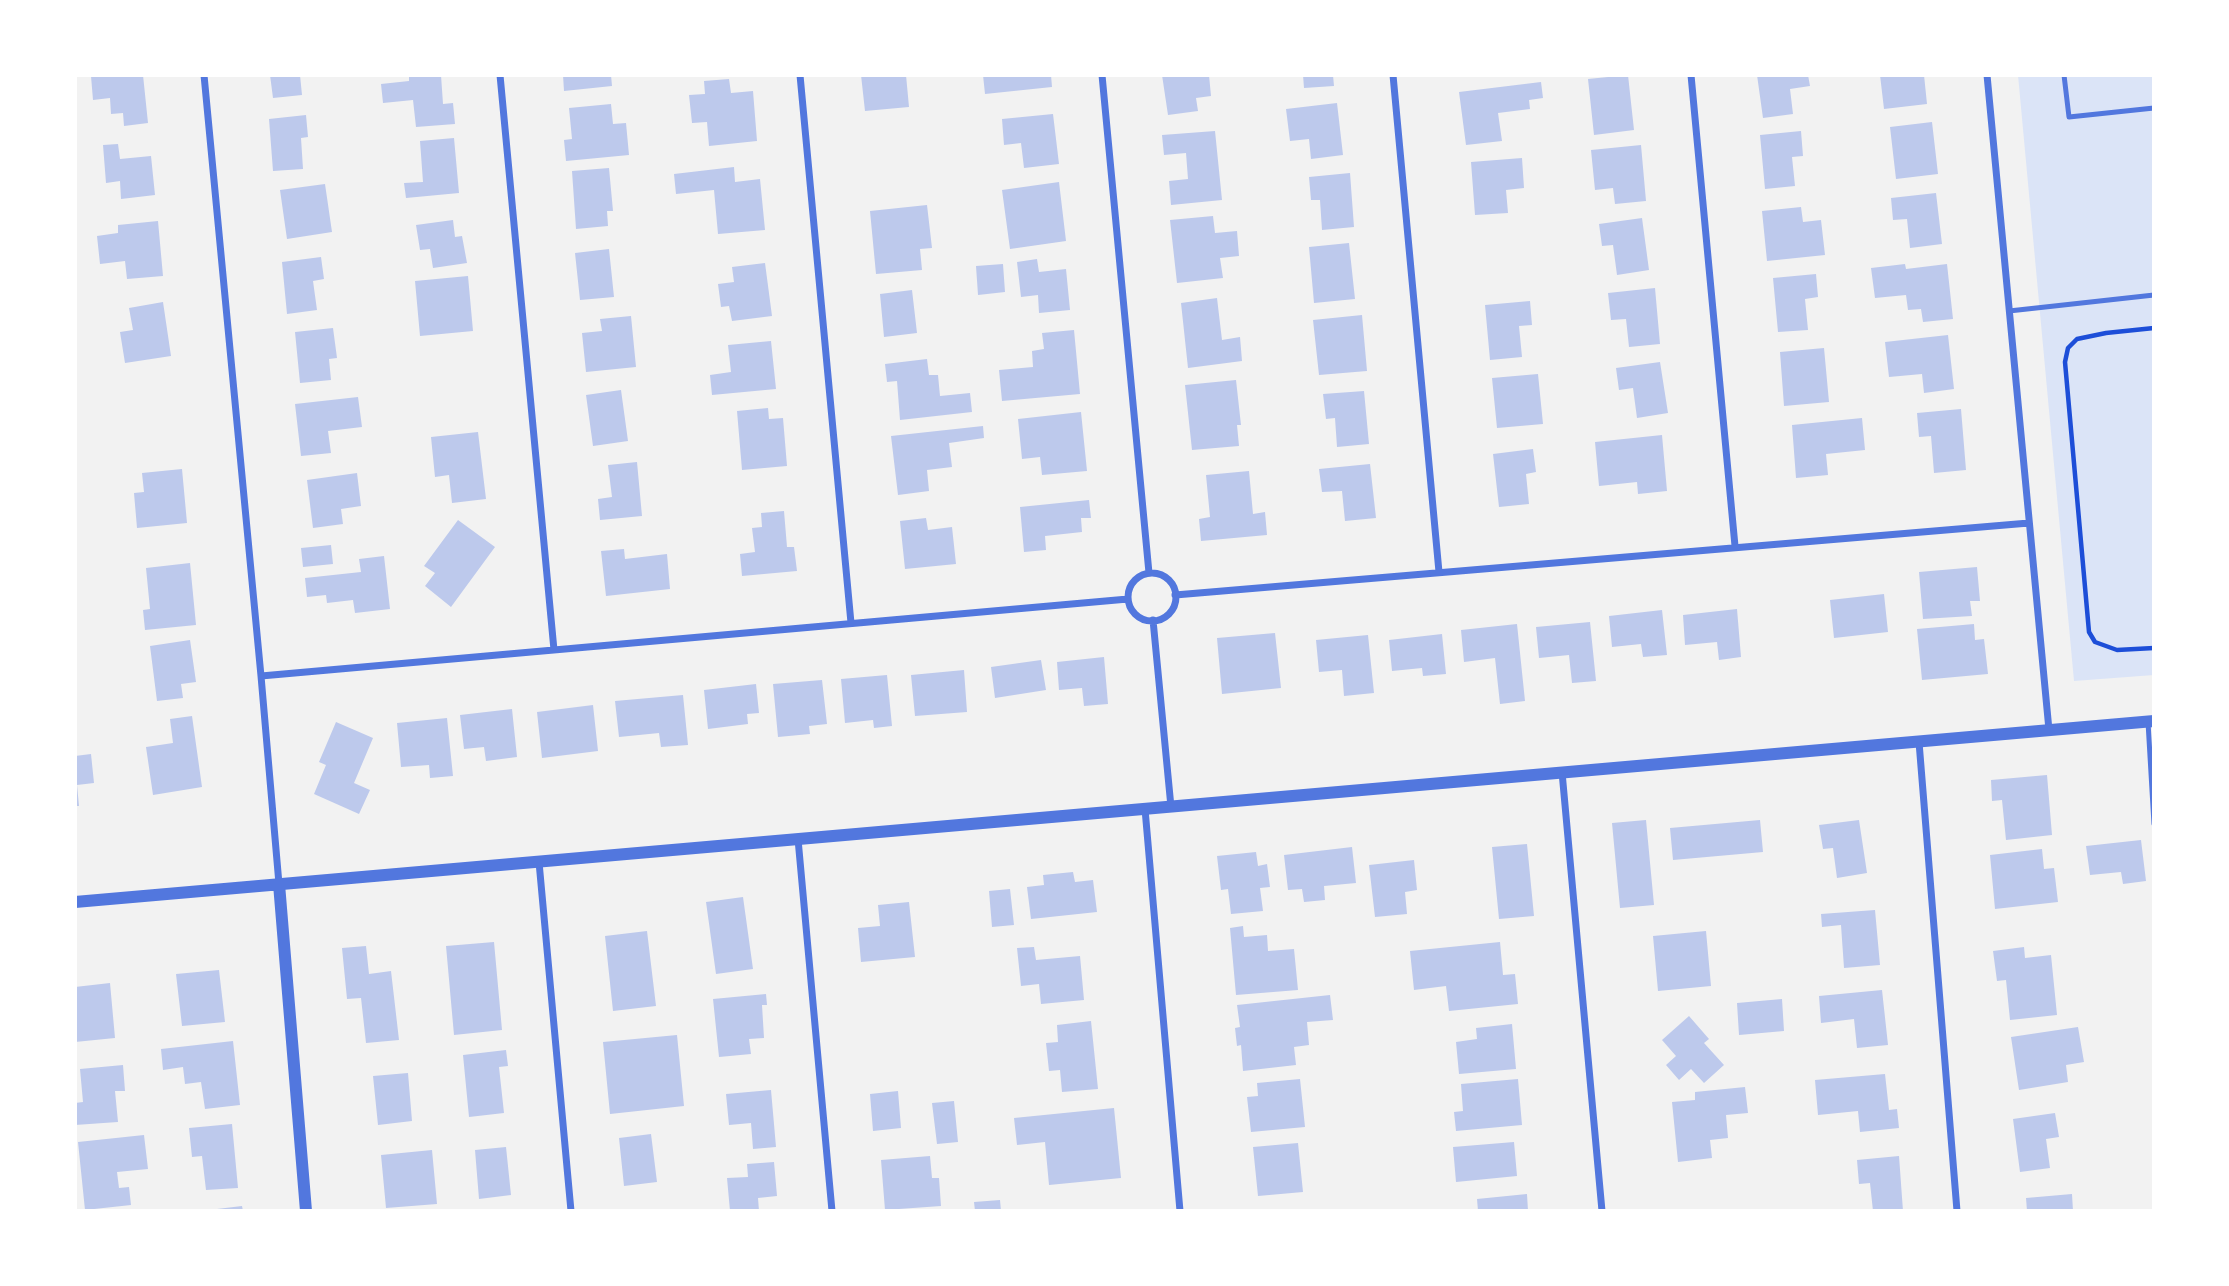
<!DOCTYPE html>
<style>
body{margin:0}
#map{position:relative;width:2229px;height:1286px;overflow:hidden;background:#f2f2f2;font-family:Karla,sans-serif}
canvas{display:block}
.frame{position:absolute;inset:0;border:77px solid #fff;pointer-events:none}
</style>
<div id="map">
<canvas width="2229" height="1286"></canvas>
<div class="frame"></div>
</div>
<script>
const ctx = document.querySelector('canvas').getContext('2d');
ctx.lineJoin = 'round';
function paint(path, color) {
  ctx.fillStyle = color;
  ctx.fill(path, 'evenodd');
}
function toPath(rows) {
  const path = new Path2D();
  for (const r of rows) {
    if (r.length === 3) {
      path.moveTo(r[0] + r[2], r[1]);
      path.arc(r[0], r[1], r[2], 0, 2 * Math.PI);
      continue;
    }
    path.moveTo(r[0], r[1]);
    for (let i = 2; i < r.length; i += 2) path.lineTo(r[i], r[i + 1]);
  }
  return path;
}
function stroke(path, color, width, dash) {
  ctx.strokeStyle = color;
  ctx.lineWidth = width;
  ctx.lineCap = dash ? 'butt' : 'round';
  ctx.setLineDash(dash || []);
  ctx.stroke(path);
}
const green = toPath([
 [2018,75,2154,75,2154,675,2074,681]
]);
const building = toPath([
 [143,75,148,123,124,126,123,113,111,114,110,98,93,100,91,76],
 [270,75,300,75,302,95,273,98],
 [409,75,441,75,443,104,453,103,455,124,416,127,413,100,383,103,381,84,409,81],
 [563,75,611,75,612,86,564,91],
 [861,75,906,75,909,107,865,111],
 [983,75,1051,75,1052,87,985,94],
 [1162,75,1209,75,1211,96,1196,98,1198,111,1168,115],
 [1303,75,1333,75,1334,86,1304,88],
 [1628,75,1634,130,1594,135,1588,79],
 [1757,75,1808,75,1810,86,1790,89,1793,114,1763,118],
 [1880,75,1924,75,1927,104,1884,109],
 [729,79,731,93,753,91,757,141,709,146,707,122,692,123,689,95,705,94,704,81],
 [1541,82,1543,98,1529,100,1530,109,1498,113,1502,141,1466,145,1459,92],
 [1337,103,1343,155,1311,159,1309,139,1290,141,1286,109],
 [611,104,613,124,626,123,629,155,566,161,564,140,572,139,569,108],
 [1053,114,1059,164,1024,168,1021,143,1004,145,1002,119],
 [306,115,308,137,301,138,303,169,273,171,269,119],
 [1932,122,1938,174,1896,179,1890,127],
 [1215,131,1222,200,1171,205,1169,181,1188,179,1186,153,1164,155,1162,135],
 [1801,131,1803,156,1792,157,1795,186,1765,189,1760,135],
 [454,138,459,193,406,198,404,183,423,182,420,141],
 [118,144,120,159,151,156,155,195,121,199,120,181,106,183,103,145],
 [1641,145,1646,201,1615,204,1613,188,1595,190,1591,150],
 [1522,158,1524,188,1506,190,1508,213,1475,215,1471,162],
 [734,167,735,182,760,179,765,230,718,234,714,190,676,194,674,174],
 [609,168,613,211,607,211,608,226,576,229,572,171],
 [1350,173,1354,227,1322,230,1320,200,1311,200,1309,177],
 [1059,182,1066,241,1010,249,1002,190],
 [325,184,332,232,287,239,280,190],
 [1936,193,1942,244,1910,248,1907,219,1893,220,1891,198],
 [927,205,932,248,920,249,922,270,876,274,870,211],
 [1801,207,1803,222,1821,220,1825,255,1767,261,1762,211],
 [1213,216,1215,233,1237,231,1239,256,1220,258,1223,278,1177,283,1170,220],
 [1642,218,1649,270,1617,275,1613,245,1602,246,1599,224],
 [453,220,455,237,462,236,467,263,433,268,430,249,420,250,416,225],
 [158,221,163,276,127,279,125,261,100,264,97,236,118,233,118,225],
 [1349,243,1355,299,1314,303,1309,247],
 [609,249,614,297,580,300,575,253],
 [321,257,324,279,313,281,317,310,287,314,282,262],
 [1037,259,1039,272,1066,269,1070,310,1039,313,1038,295,1021,297,1017,262],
 [765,263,772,316,732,321,729,306,721,307,718,284,734,282,732,267],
 [1003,264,1005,292,978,295,976,266],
 [1905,264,1906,269,1947,264,1953,319,1923,322,1921,309,1908,310,1906,295,1875,298,1871,268],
 [1816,274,1818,297,1805,299,1808,330,1778,332,1773,278],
 [468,276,473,331,420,336,415,281],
 [1655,288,1660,344,1629,347,1626,319,1611,320,1608,293],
 [912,290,917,333,884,337,880,294],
 [1217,298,1222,340,1240,337,1242,361,1188,368,1181,303],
 [1530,301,1532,325,1519,326,1522,357,1490,360,1485,305],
 [163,302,171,356,125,363,120,332,133,330,129,308],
 [1362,315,1367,371,1319,375,1313,320],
 [631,316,636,367,586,372,582,333,602,331,600,319],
 [333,328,337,358,329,359,331,380,300,383,295,332],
 [1074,330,1080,394,1002,401,999,370,1033,367,1032,351,1044,349,1042,333],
 [1948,335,1954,389,1924,393,1922,374,1889,377,1885,342],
 [771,341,776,389,712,395,710,375,731,372,728,345],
 [1824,348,1829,402,1784,406,1780,352],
 [927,359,929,375,938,375,940,396,970,393,972,412,900,420,897,381,887,382,885,364],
 [1660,362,1668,413,1637,418,1633,388,1619,390,1616,368],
 [1538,374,1543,424,1497,428,1492,378],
 [1236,380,1241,425,1237,425,1239,446,1192,450,1185,385],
 [621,390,628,441,593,446,586,395],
 [1364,391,1369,444,1337,447,1335,418,1326,419,1323,394],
 [358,397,362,427,328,431,331,453,301,456,295,404],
 [768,408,769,419,783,418,787,466,742,470,737,411],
 [1961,409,1966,470,1934,473,1931,436,1919,437,1917,413],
 [1081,412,1087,471,1042,475,1040,457,1022,459,1018,419],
 [1862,418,1865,450,1826,454,1828,475,1796,478,1792,425],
 [983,426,984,438,949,443,952,467,927,470,929,491,898,495,891,436],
 [478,432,486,499,452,503,449,475,435,477,431,437],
 [1662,435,1667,491,1638,494,1637,482,1599,486,1595,442],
 [1533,449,1536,472,1526,474,1529,504,1499,507,1493,454],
 [637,462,642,516,600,520,598,499,612,497,608,465],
 [1370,464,1376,518,1345,521,1342,491,1322,492,1319,469],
 [182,469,187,523,137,528,134,493,144,492,142,473],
 [1249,471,1253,514,1265,512,1267,535,1201,541,1199,519,1210,517,1206,475],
 [357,473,361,506,341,509,343,524,313,528,307,480],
 [1089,500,1091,518,1081,518,1082,532,1045,536,1046,550,1024,552,1020,507],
 [784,511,787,547,794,547,797,571,742,576,740,554,755,552,752,528,762,527,761,513],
 [926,518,928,530,952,527,956,564,905,569,900,521],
 [458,520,495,547,451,607,425,586,435,573,424,566],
 [331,545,333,564,303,567,301,548],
 [624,549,625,559,667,554,670,589,606,596,601,551],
 [384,556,390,609,355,613,353,600,327,603,326,595,307,597,305,578,361,572,359,559],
 [190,563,196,625,145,630,143,610,150,609,146,568],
 [1977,567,1980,601,1970,601,1972,616,1923,619,1919,572],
 [1884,594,1888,632,1834,638,1830,600],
 [1737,609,1741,657,1719,660,1717,642,1685,645,1683,615],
 [1662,610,1667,655,1643,657,1641,644,1612,647,1609,616],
 [1590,622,1596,681,1572,683,1569,655,1539,658,1536,627],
 [1517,624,1525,701,1500,704,1495,658,1464,662,1461,630],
 [1974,624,1975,640,1984,639,1988,674,1922,680,1917,629],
 [1275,633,1281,688,1222,694,1217,638],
 [1442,634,1446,674,1423,676,1422,668,1392,671,1389,640],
 [1368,635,1374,693,1344,696,1342,670,1319,672,1316,640],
 [190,640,196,682,181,684,183,698,157,701,150,646],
 [1104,657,1108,704,1084,706,1082,688,1059,690,1057,662],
 [1041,660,1046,690,995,698,991,667],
 [964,670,967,712,915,716,911,675],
 [887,675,892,726,874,728,873,720,845,723,841,679],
 [822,680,827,724,809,726,810,734,778,737,773,684],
 [756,684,759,713,747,714,748,724,708,729,704,690],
 [683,695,688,745,661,747,659,733,619,737,615,701],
 [593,705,598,751,542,758,537,712],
 [512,709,517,757,486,761,484,747,464,749,460,715],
 [192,716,202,787,153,795,146,747,173,743,170,719],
 [447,718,453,776,430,778,429,765,401,767,397,723],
 [336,722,373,738,354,783,370,790,359,814,314,794,326,765,319,762],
 [91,754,94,783,77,785,79,806,75,806,75,756],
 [2047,775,2052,835,2006,840,2002,800,1992,801,1991,780],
 [1646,820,1654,905,1620,908,1612,823],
 [1760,820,1763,852,1673,860,1670,828],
 [1859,820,1867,873,1837,878,1833,848,1823,849,1819,825],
 [2141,840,2146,881,2123,884,2121,872,2090,875,2086,846],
 [1527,844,1534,916,1499,919,1492,847],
 [1352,847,1356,883,1324,886,1325,900,1304,902,1302,889,1288,890,1284,855],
 [2042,849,2044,869,2054,868,2058,902,1995,909,1990,855],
 [1256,852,1258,866,1267,864,1270,887,1260,888,1263,911,1231,914,1228,889,1221,890,1217,856],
 [1414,860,1417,890,1405,892,1407,914,1375,917,1369,865],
 [1073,872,1075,882,1093,880,1097,912,1031,919,1027,887,1044,885,1043,875],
 [1010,889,1014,925,992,927,989,891],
 [743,897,753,969,716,974,706,902],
 [909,902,915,957,861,962,858,928,880,926,878,905],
 [1875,910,1880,965,1844,968,1841,925,1822,927,1821,914],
 [1243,926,1244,937,1267,935,1268,951,1294,949,1298,990,1236,995,1230,928],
 [647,931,656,1006,613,1011,605,936],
 [1706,931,1711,986,1658,991,1653,936],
 [494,942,502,1030,454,1035,446,946],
 [1500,942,1503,975,1515,974,1518,1004,1449,1011,1446,986,1414,990,1410,951],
 [366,946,369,974,391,971,399,1040,366,1043,361,998,347,999,342,948],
 [1034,947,1036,960,1080,956,1084,1000,1041,1004,1039,984,1021,986,1017,948],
 [2024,947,2025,958,2051,955,2057,1015,2010,1020,2006,980,1997,981,1993,951],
 [219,970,225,1022,182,1026,176,974],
 [110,983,115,1038,75,1042,75,987],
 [1882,990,1888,1045,1857,1048,1854,1019,1821,1023,1819,996],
 [766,994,767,1005,762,1005,764,1038,749,1039,751,1054,719,1057,713,999],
 [1330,995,1333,1020,1307,1022,1309,1045,1294,1047,1296,1065,1243,1071,1241,1045,1237,1046,1235,1028,1240,1027,1237,1005],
 [1782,999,1784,1031,1739,1035,1737,1003],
 [1689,1016,1709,1039,1704,1043,1724,1065,1704,1083,1691,1069,1679,1080,1666,1065,1676,1056,1662,1040],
 [1091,1021,1098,1089,1062,1092,1060,1070,1049,1071,1046,1043,1058,1042,1057,1025],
 [1512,1024,1516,1069,1459,1074,1456,1042,1477,1039,1476,1028],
 [2078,1027,2084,1062,2066,1065,2068,1082,2019,1090,2011,1037],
 [677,1035,684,1106,610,1114,603,1042],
 [233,1041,240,1105,205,1109,201,1082,185,1084,183,1067,163,1070,161,1049],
 [506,1050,508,1066,499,1067,504,1113,469,1117,463,1055],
 [123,1065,125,1091,115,1091,118,1122,75,1125,75,1103,83,1102,80,1069],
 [408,1073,412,1121,378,1125,373,1076],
 [1885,1074,1889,1110,1897,1109,1899,1128,1860,1132,1858,1111,1818,1115,1815,1080],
 [1300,1079,1305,1127,1251,1132,1247,1097,1258,1096,1257,1083],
 [1518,1079,1522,1125,1456,1131,1454,1112,1463,1111,1461,1084],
 [1745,1087,1748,1113,1726,1115,1728,1138,1710,1140,1712,1158,1678,1162,1672,1102,1695,1100,1695,1092],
 [771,1090,776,1147,753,1149,751,1123,729,1125,726,1094],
 [898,1091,901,1128,873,1131,870,1094],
 [954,1101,958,1142,937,1144,932,1103],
 [1114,1108,1121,1178,1049,1185,1045,1142,1017,1145,1014,1118],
 [2055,1113,2059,1137,2046,1139,2050,1168,2020,1172,2013,1119],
 [232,1124,238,1188,206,1190,202,1156,192,1157,189,1128],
 [651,1134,657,1182,624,1186,619,1138],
 [144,1135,148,1169,117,1172,119,1188,129,1187,131,1205,85,1210,78,1142],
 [1514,1142,1517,1176,1456,1182,1453,1147],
 [1298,1143,1303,1192,1258,1196,1253,1147],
 [506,1147,511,1195,479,1199,475,1150],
 [432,1150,437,1204,386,1208,381,1155],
 [930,1156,932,1178,939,1178,941,1206,885,1210,881,1160],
 [1899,1156,1903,1211,1873,1211,1870,1183,1859,1184,1857,1160],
 [774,1162,777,1196,758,1198,759,1211,730,1211,727,1178,748,1177,747,1164],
 [1527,1194,1528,1211,1478,1211,1477,1199],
 [2072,1194,2073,1211,2027,1211,2026,1198],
 [1000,1200,1001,1211,975,1211,974,1202],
 [242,1206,243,1211,217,1211,217,1209]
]);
const path = toPath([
 [2154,328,2106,333,2077,339,2068,348,2065,362,2089,632,2095,642,2117,650,2154,648]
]);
const service = toPath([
 [2064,75,2069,117,2154,108],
 [2009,311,2154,295],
 [2148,722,2154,824]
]);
const minor = toPath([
 [204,75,261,676,279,884],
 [500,75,554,650],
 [800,75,851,623],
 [1102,75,1149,573],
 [1393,75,1439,572],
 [1691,75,1735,546],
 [1987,75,2049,730],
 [1152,597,24],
 [1175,595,2029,523],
 [1153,620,1171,807],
 [261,676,1128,599],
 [1919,742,1957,1211],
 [1562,772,1602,1211],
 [1145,809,1180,1211],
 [798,839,832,1211],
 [539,862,571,1211]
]);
const tertiary = toPath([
 [279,884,306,1211],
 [75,902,2154,721]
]);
paint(green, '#dbe4f7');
paint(building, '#bdc9ec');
stroke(path, '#1d4ed8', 4.5);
stroke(service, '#5277de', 5);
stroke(minor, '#5277de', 7);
stroke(tertiary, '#5277de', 12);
</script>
